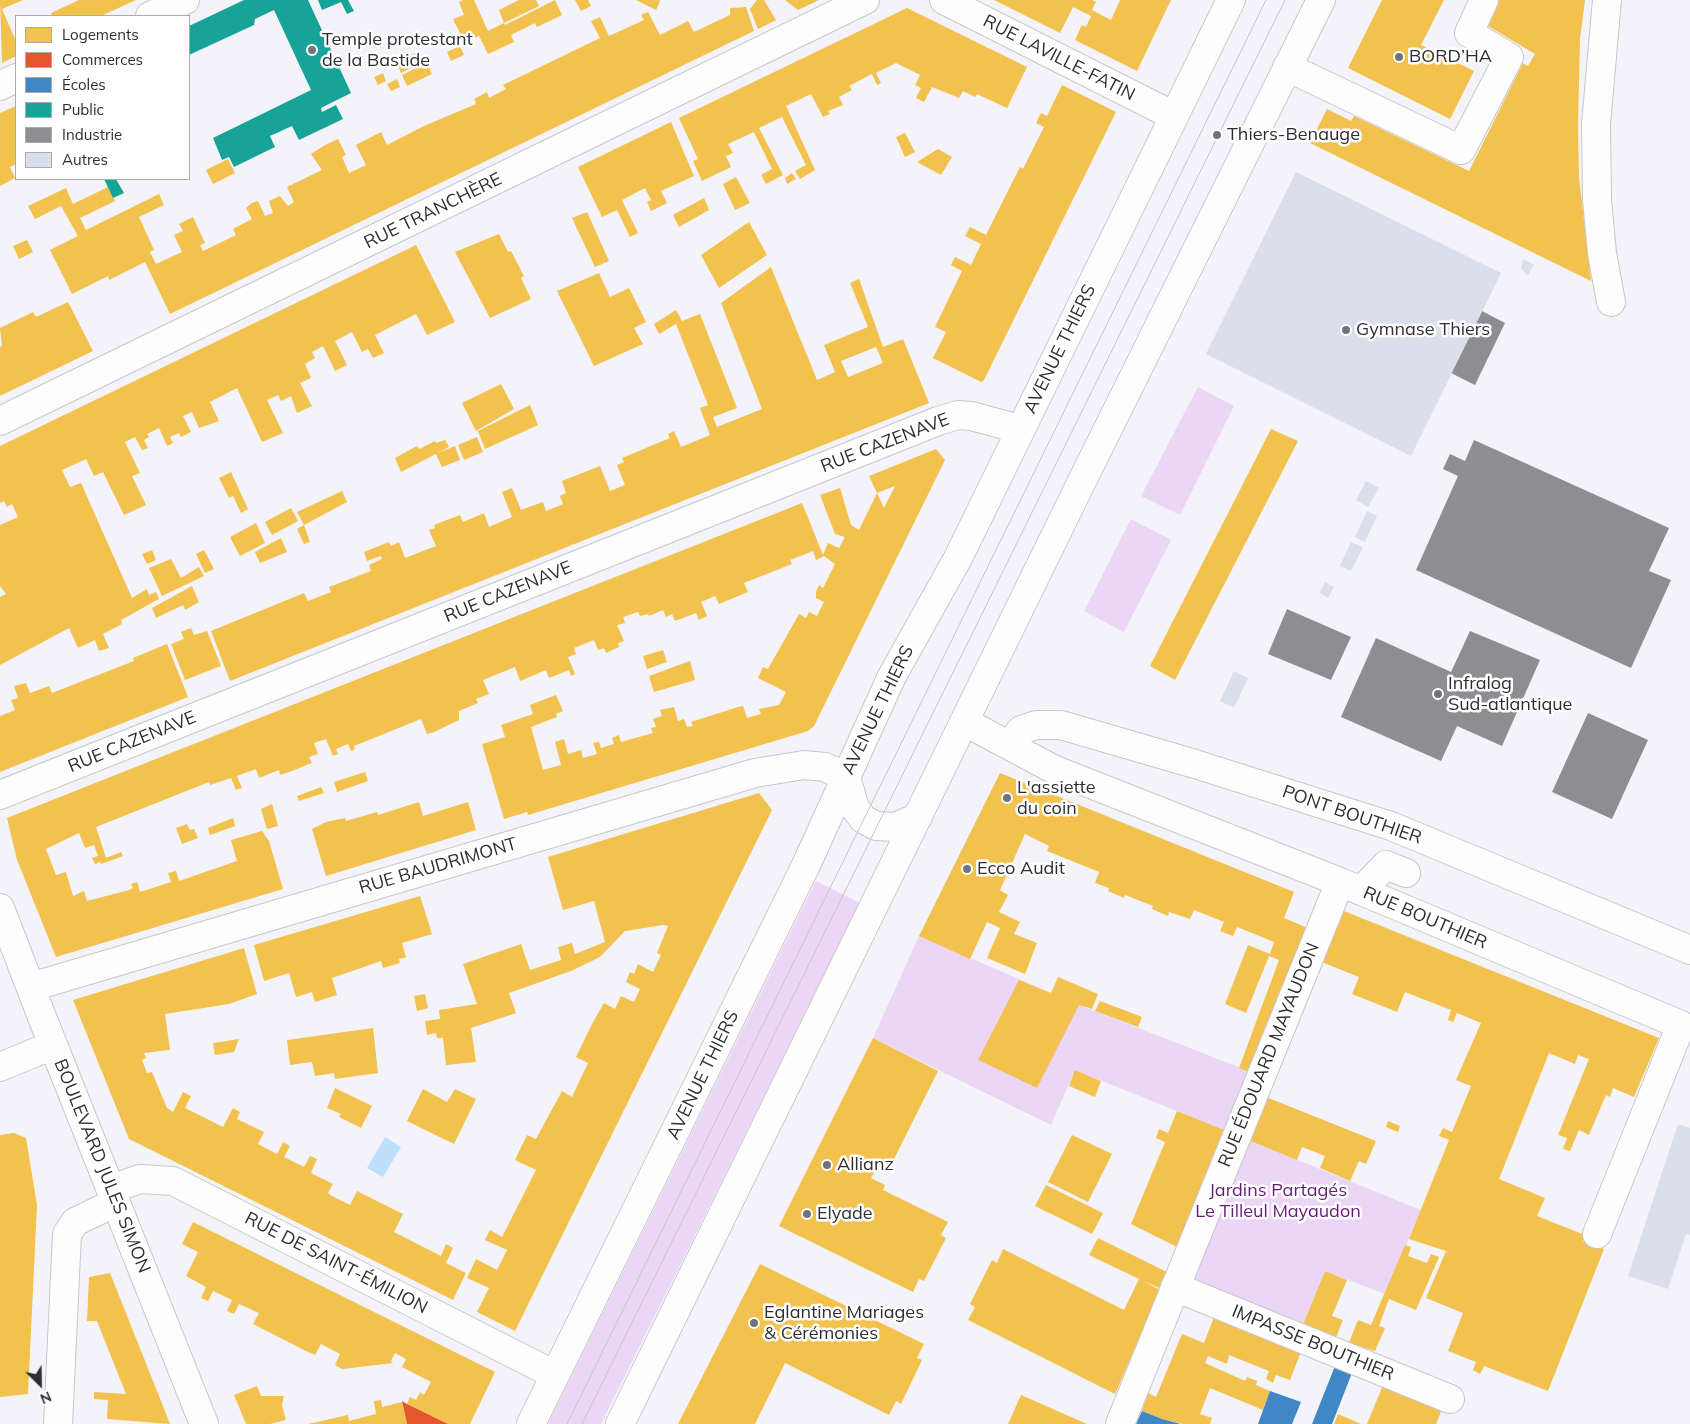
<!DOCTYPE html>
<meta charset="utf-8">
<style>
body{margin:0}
#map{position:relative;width:1690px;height:1424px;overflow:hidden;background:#f3f3f9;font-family:Mulish,sans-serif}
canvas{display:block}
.legend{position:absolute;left:15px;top:15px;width:175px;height:165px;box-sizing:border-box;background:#fff;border:1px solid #ababad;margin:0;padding:6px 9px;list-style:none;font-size:15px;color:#2d2e32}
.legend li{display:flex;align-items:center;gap:10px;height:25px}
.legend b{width:25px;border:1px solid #ababad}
.north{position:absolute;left:15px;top:1359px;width:50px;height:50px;-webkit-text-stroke:4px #fff;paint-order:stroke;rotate:157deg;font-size:14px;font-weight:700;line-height:20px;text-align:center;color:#2d2e32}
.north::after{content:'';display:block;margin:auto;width:18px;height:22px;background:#2d2e32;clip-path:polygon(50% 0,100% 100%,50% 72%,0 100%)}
</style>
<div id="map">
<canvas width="1690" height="1424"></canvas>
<ul class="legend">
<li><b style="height:14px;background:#f2c14e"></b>Logements</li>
<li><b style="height:14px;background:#e4572e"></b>Commerces</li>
<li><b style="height:14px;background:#3f88c5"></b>Écoles</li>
<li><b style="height:14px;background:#17a398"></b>Public</li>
<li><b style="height:14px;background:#8d8d92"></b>Industrie</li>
<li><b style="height:14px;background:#dadfeb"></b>Autres</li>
</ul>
<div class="north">N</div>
</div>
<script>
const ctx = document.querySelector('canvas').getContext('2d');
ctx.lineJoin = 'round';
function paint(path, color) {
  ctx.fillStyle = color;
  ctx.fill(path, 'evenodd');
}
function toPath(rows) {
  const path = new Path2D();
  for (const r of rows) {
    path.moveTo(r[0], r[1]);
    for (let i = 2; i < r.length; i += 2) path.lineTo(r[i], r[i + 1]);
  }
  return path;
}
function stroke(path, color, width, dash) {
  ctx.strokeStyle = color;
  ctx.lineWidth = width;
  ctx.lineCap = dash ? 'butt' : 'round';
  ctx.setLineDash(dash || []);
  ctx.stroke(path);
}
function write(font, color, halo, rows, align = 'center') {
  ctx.font = font + ' Mulish,sans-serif';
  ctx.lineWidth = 5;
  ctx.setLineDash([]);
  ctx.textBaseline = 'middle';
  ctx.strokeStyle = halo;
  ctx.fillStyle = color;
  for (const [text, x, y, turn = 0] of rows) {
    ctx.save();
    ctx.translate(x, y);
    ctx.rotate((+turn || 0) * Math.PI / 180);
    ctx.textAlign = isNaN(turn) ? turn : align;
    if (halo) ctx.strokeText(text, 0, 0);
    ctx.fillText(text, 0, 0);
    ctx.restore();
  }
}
const green = toPath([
 [1198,387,1234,406,1180,515,1141,496],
 [1131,519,1171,540,1124,632,1084,611],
 [816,881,860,903,802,1020,601,1424,548,1424],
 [919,936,1079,1005,1249,1071,1224,1130,1075,1070,1051,1125,873,1038],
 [1248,1140,1421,1210,1385,1294,1325,1271,1302,1327,1188,1282]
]);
const water = toPath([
 [385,1137,401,1147,383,1177,367,1168]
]);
const homes = toPath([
 [0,0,23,0,2,9,16,41,16,56,2,63],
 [79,0,136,0,101,16,52,16,51,13],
 [463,0,474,0,488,31,504,23,499,10,519,0,536,0,539,6,504,23,505,25,555,0,562,15,537,27,535,23,511,35,514,42,488,54,479,36,464,42,458,29,453,19,464,15,459,2],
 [575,0,588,0,591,6,581,11],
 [636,0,659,0,660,1,656,10],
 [757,0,764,0,776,20,758,29,750,9],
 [785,0,819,0,798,10],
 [994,0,1092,0,1096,2,1092,10,1111,20,1120,0,1171,0,1137,71,1075,40,1082,25,1086,27,1091,16,1073,7,1060,33],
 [1382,0,1444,0,1421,45,1474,71,1450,119,1348,68],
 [1494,0,1585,0,1580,39,1578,126,1579,177,1591,281,1310,143,1327,109,1351,121,1354,116,1469,171,1523,63,1528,66,1535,54,1483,23],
 [746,7,754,31,170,314,145,262,109,280,108,276,72,294,50,250,78,236,61,206,35,219,28,206,66,188,73,204,108,187,115,201,80,218,86,230,159,194,164,205,139,217,154,250,150,252,156,264,182,252,174,235,183,231,179,224,193,217,205,243,200,245,203,251,236,235,233,229,252,219,246,208,252,203,258,201,265,216,273,213,269,201,280,196,288,206,294,202,287,187,322,170,311,154,325,145,338,139,346,155,342,157,349,173,366,165,356,145,381,132,387,145,424,126,476,104,474,99,487,92,489,98,506,89,503,85,600,38,591,21,600,17,609,36,644,20,641,15,648,12,660,35,688,21,694,32,730,15,730,8],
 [907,8,1027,67,1007,108,977,94,975,97,963,91,959,98,932,87,924,102,916,98,921,88,915,85,920,75,896,63,876,73,881,83,877,85,872,74,849,86,852,90,839,97,843,105,828,111,830,114,823,117,811,94,786,106,815,170,800,179,795,171,806,165,782,117,759,128,783,175,766,184,761,175,772,169,754,132,728,144,733,153,726,156,731,167,702,181,693,161,698,159,679,118],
 [460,46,464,55,451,61,447,52],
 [417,52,423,62,401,73,397,62],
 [427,63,432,74,407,86,402,75],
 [383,73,386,81,378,85,374,77],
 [397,79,400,87,391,91,387,84],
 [1062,85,1116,112,984,380,981,382,933,358,946,332,935,327,962,271,951,265,955,257,971,265,981,244,965,236,970,227,986,235,1020,167,1023,169,1044,127,1036,123,1041,113,1047,116],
 [16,106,16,164,10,167,15,178,0,186,0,113],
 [671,122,694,176,661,191,667,203,651,211,647,202,651,200,645,188,622,200,638,233,630,237,617,210,602,217,578,167],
 [905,133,915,152,905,157,896,137],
 [938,149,952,157,941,175,917,162],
 [228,159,235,173,213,184,206,170],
 [792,173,796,179,787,184,785,178],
 [736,177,750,203,735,210,723,184],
 [704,198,709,210,679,227,673,215],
 [587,212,609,261,595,267,572,218],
 [749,222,767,255,719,288,701,255],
 [499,234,508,252,511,251,524,276,521,278,531,299,490,318,455,252],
 [27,240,33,252,19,259,13,246],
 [416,245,455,322,427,335,416,314,375,335,384,353,373,358,368,349,362,352,352,332,335,341,347,365,335,371,323,346,312,352,315,358,305,364,311,378,300,383,312,406,297,413,291,396,281,401,278,395,267,400,283,433,262,442,237,388,210,402,219,421,199,428,192,412,183,416,191,432,181,437,179,433,170,437,173,443,167,446,159,428,147,434,149,437,144,440,148,448,142,450,135,437,125,442,140,473,132,476,146,505,124,515,103,472,94,476,86,459,62,470,70,487,81,483,132,598,147,589,149,595,156,592,159,599,121,620,122,624,103,634,109,648,99,651,95,640,78,648,69,628,0,665,0,597,6,594,0,586,0,525,18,517,12,504,7,507,4,501,0,503,0,446],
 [771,267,817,380,835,372,824,345,868,327,850,283,859,279,883,347,903,339,929,403,230,681,211,631,304,593,308,601,331,592,329,587,371,571,369,565,382,559,381,556,367,561,364,552,389,542,391,546,399,542,405,558,436,546,429,530,435,528,434,525,460,515,463,522,484,513,489,527,512,517,502,492,512,488,521,510,543,502,546,511,563,504,560,496,566,493,562,481,600,466,610,491,625,485,617,465,624,462,622,458,670,438,668,434,674,431,681,447,710,435,700,408,708,405,676,324,659,334,654,324,676,310,682,321,700,314,737,408,713,417,717,427,762,409,721,303],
 [876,347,883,363,848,377,841,361],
 [599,273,610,297,629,288,646,322,634,328,643,344,594,366,557,291],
 [68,302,93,351,0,396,0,347,2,346,0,328,33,312,36,317],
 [501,384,514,409,476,431,462,403],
 [530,405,538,425,485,449,478,431],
 [1271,429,1298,441,1175,680,1150,666],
 [477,437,483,452,464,460,458,445],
 [445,440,449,447,438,453,455,446,460,460,442,467,436,454,401,472,395,458,417,446,419,449,435,441,436,443],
 [936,449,945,460,814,726,808,731,528,815,527,812,504,819,482,744,505,737,501,725,533,714,530,705,556,695,563,711,556,714,557,717,531,727,543,770,561,765,555,742,564,739,568,754,581,750,583,758,597,754,593,743,599,742,601,748,614,744,612,738,619,735,621,742,653,733,651,728,656,727,653,719,662,716,660,710,674,707,678,721,684,719,687,727,693,726,691,722,738,707,743,706,747,718,761,714,759,709,779,705,786,692,758,678,763,667,768,669,799,614,806,618,809,612,817,616,824,602,816,598,816,592,819,585,823,588,835,564,824,556,816,560,813,551,790,560,792,564,744,583,748,592,719,604,715,596,701,602,707,616,699,620,696,613,675,621,672,614,666,617,663,610,649,616,648,614,640,616,638,612,623,617,625,623,617,625,624,641,618,643,619,647,606,653,604,648,598,650,594,640,574,648,576,654,568,657,575,674,571,676,569,670,549,678,546,670,520,681,515,667,483,680,489,694,476,699,478,703,459,711,459,720,434,732,427,734,421,719,354,746,355,749,351,751,348,744,336,749,338,754,333,756,326,739,314,743,318,754,309,757,312,763,289,772,280,775,279,770,259,778,256,769,237,776,242,788,236,790,231,778,210,785,209,782,96,827,106,858,121,852,123,856,101,864,100,862,95,864,92,858,98,856,94,845,85,848,79,833,46,849,56,875,66,872,73,896,84,891,87,901,129,890,133,888,131,884,137,882,140,892,171,882,168,873,176,871,179,881,237,861,231,840,262,831,269,841,283,889,56,957,17,860,7,818,802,503,823,555,828,543,839,548,845,537,835,534,820,495,840,488,851,525,859,530,877,493,884,508,895,486,877,493,869,476],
 [231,472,248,509,241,513,233,496,229,498,219,478],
 [342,491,347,502,304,525,297,512],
 [291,508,298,521,272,535,265,522],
 [256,523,265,543,240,556,230,537],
 [304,525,310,542,304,544,297,529],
 [281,538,287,552,260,563,255,552],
 [152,550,156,560,147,564,142,554],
 [204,550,214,569,205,573,196,554],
 [171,559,181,578,199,567,204,576,162,596,149,568],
 [192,586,199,602,185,610,183,605,156,618,152,608],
 [191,628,194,635,207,631,221,666,185,680,171,644,184,639,181,632],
 [167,644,188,697,0,772,0,716,15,710,11,700,18,698,14,686,26,683,30,693,49,686,52,693,134,661,133,658],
 [663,650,667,662,647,669,643,656],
 [690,661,695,680,654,692,649,676],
 [365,772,368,781,337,792,334,782],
 [1000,773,1294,892,1284,918,1310,929,1252,1073,1239,1068,1279,960,1269,956,1246,1013,1225,1004,1248,945,1270,954,1274,942,1237,927,1233,936,1220,931,1224,922,1194,910,1190,919,1169,912,1168,916,1152,909,1153,906,1125,895,1124,898,1108,891,1109,888,1095,883,1099,872,1047,851,1049,846,1025,834,1000,890,1008,895,999,912,1020,922,1014,934,1037,943,1025,974,987,958,1000,928,987,922,970,959,919,936],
 [321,787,324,793,299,801,297,796],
 [759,793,772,810,515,1331,477,1312,489,1288,467,1278,476,1259,497,1270,507,1250,485,1240,490,1230,502,1237,536,1170,515,1160,527,1135,536,1139,562,1091,572,1097,588,1063,576,1057,592,1024,604,1003,615,1009,621,996,634,1002,640,989,626,982,630,972,634,974,638,964,653,972,661,955,657,953,668,926,663,925,625,931,600,957,571,971,509,993,516,1013,471,1028,476,1062,446,1065,443,1038,437,1038,436,1033,427,1035,425,1021,440,1019,439,1010,477,1004,463,964,521,944,530,970,561,960,558,947,572,943,575,954,605,942,594,901,563,910,548,857],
 [419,802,423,816,468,802,476,830,326,876,312,829,326,822,345,818,346,821,377,812,378,815],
 [272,804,278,826,267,829,261,809],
 [233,818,235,826,210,835,208,828],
 [187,824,190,830,194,829,198,838,182,844,176,828],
 [420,896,432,934,402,943,406,957,399,959,400,963,383,968,381,961,332,978,337,995,315,1002,312,992,296,997,289,973,264,981,254,945],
 [1339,909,1659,1038,1634,1097,1613,1088,1610,1097,1606,1095,1589,1135,1579,1130,1570,1151,1563,1149,1567,1138,1558,1135,1589,1059,1578,1055,1575,1064,1549,1053,1499,1179,1545,1198,1537,1216,1585,1235,1583,1241,1604,1249,1548,1391,1484,1366,1480,1374,1473,1370,1476,1362,1448,1351,1463,1313,1426,1298,1446,1251,1409,1239,1449,1140,1439,1136,1443,1128,1452,1132,1471,1086,1456,1080,1481,1023,1457,1013,1453,1022,1448,1020,1451,1010,1405,992,1397,1012,1352,994,1359,977,1319,961],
 [244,948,257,994,229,1004,165,1014,170,1050,144,1053,146,1058,142,1060,147,1073,152,1072,167,1108,173,1112,183,1092,191,1096,185,1108,223,1127,233,1108,240,1112,237,1119,264,1132,258,1144,277,1154,283,1142,290,1146,284,1157,304,1167,310,1156,317,1159,311,1173,333,1184,328,1193,332,1196,350,1205,357,1191,403,1214,394,1232,441,1256,446,1244,453,1248,446,1263,466,1273,453,1300,129,1139,73,1000],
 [1058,977,1098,994,1092,1009,1079,1005,1037,1088,978,1060,1019,980,1051,993],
 [425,994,428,1008,417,1011,414,996],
 [1100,1001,1142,1017,1138,1027,1095,1011],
 [373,1028,378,1073,335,1079,334,1073,315,1076,312,1062,290,1065,287,1040],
 [873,1038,938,1071,893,1161,886,1172,877,1168,871,1178,885,1185,883,1190,948,1222,941,1235,946,1238,924,1281,919,1279,913,1292,779,1226],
 [239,1039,234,1052,215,1055,213,1043],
 [1075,1070,1101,1081,1095,1097,1069,1086],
 [335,1088,372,1106,361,1128,339,1117,341,1114,327,1108],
 [423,1089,447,1102,455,1089,476,1099,454,1144,407,1121],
 [1266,1097,1376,1141,1366,1164,1359,1161,1350,1181,1320,1168,1325,1156,1302,1147,1297,1160,1248,1140],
 [1177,1111,1224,1130,1177,1247,1131,1224,1165,1142,1156,1138,1159,1129,1168,1133],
 [1388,1121,1400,1126,1398,1132,1386,1127],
 [14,1133,26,1138,37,1205,28,1394,0,1397,0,1135],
 [1072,1135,1112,1154,1088,1202,1048,1182],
 [1046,1185,1103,1213,1092,1234,1035,1206],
 [193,1222,495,1372,470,1424,448,1424,407,1404,410,1397,416,1400,420,1392,424,1395,431,1382,402,1367,406,1359,395,1353,391,1361,393,1363,342,1369,335,1365,340,1354,321,1344,315,1355,308,1352,253,1324,259,1313,239,1304,234,1314,227,1311,232,1300,213,1291,208,1301,201,1298,206,1287,186,1276,198,1252,182,1244],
 [1098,1238,1167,1272,1159,1288,1143,1281,1160,1290,1115,1394,968,1320,975,1307,970,1304,992,1260,997,1263,1003,1249,1124,1310,1139,1279,1089,1255],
 [1405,1245,1411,1247,1408,1256,1427,1263,1431,1254,1439,1257,1416,1310,1389,1299,1379,1326,1385,1328,1375,1351,1362,1347,1360,1351,1348,1345,1358,1320,1371,1325],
 [760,1264,924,1344,917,1358,922,1360,901,1404,896,1401,889,1415,785,1363,755,1424,678,1424],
 [1325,1271,1347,1280,1332,1316,1343,1320,1335,1340,1302,1327],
 [110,1273,159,1396,170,1424,107,1419,108,1400,94,1399,94,1392,126,1394,97,1321,87,1321,89,1277],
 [1214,1317,1301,1352,1290,1380,1276,1375,1273,1383,1266,1379,1269,1371,1229,1355,1227,1364,1208,1356,1205,1363,1245,1381,1247,1377,1257,1381,1256,1385,1270,1391,1263,1410,1210,1388,1200,1414,1212,1418,1210,1424,1184,1424,1162,1419,1142,1411,1148,1393,1156,1397,1182,1334,1204,1343],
 [1383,1385,1442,1409,1436,1424,1367,1424],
 [257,1386,261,1396,284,1396,282,1405,286,1420,270,1424,246,1424,234,1395],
 [1021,1395,1087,1424,1008,1424],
 [381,1400,382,1407,402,1402,407,1424,308,1424,348,1415,349,1421,376,1414,374,1401],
 [1338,1414,1361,1424,1334,1424]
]);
const shops = toPath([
 [402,1401,407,1404,448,1424,407,1424]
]);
const schools = toPath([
 [1335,1366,1352,1373,1332,1424,1312,1424],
 [1270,1391,1301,1402,1292,1424,1258,1424],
 [1142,1411,1162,1419,1181,1424,1136,1424]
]);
const public = toPath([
 [244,0,308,0,351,93,321,108,322,112,336,105,343,119,299,140,292,126,270,136,275,147,234,167,229,157,222,160,213,138,311,90,274,10,255,19,254,25,189,55,189,26],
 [318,0,348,0,354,11,347,14,341,2,322,10],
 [104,179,116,179,124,193,113,198]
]);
const industry = toPath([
 [1482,311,1505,323,1475,385,1451,373],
 [1474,440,1669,528,1649,571,1671,580,1631,668,1416,570,1458,476,1443,469,1450,454,1465,461],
 [1287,609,1351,637,1331,680,1268,654],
 [1470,631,1540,660,1502,746,1457,726,1441,761,1341,717,1376,638,1451,672],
 [1588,713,1648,740,1612,819,1552,792]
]);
const building = toPath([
 [1296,172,1501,273,1411,456,1206,354],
 [1523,259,1534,265,1528,275,1521,269],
 [1366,481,1379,488,1368,507,1356,500],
 [1367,511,1377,516,1365,542,1355,537],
 [1351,542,1363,547,1351,571,1340,566],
 [1325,582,1334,587,1328,598,1320,593],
 [1234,671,1248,678,1234,708,1220,701],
 [1678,1124,1690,1128,1690,1235,1686,1234,1668,1289,1628,1276]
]);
const minor = toPath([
 [944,0,1174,116],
 [1607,0,1596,124,1597,200,1602,253,1611,302],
 [150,16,185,0],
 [1287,67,1461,150,1509,57,1469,33,1484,0],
 [0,86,16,78],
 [0,421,865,0],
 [965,722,1055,770,1340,882,1681,1025,1597,1234],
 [1010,744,1021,730,1036,725,1061,725,1195,764,1391,826,1690,950],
 [0,795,938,421,958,415,971,416,1005,425,1019,433],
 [1361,891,1386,865,1406,873],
 [0,908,42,1017,204,1424],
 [31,987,755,773,804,765,825,767,846,777,855,808,863,819,876,826,896,827,918,817],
 [0,1067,53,1045],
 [111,1189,140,1179,173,1181,555,1375],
 [1175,1287,1450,1399],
 [58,1424,67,1234,75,1222,116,1202],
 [531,1424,807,863,892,676,958,558,1231,0],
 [620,1424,1083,479,1321,0],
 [1120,1424,1340,882]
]);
const tram = toPath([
 [567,1424,1266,0],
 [582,1424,1285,0]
]);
const markers = [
 [312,50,5,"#727378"],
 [1399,57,5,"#727378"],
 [1217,135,5,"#727378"],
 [1346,330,5,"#727378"],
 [1438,694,5,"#727378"],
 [1007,798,5,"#727378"],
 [967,869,5,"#727378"],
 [827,1165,5,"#727378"],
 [807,1214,5,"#727378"],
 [754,1323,5,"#727378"]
];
const poiNames = [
 ["Temple protestant",322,40],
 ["de la Bastide",322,61],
 ["BORD’HA",1409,57],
 ["Thiers-Benauge",1227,135],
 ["Gymnase Thiers",1356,330],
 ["Infralog",1448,684],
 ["Sud-atlantique",1448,705],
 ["L'assiette",1017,788],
 ["du coin",1017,809],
 ["Ecco Audit",977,869],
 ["Allianz",837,1165],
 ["Elyade",817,1214],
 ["Eglantine Mariages",764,1313],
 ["& Cérémonies",764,1334]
];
const streetNames = [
 ["RUE LAVILLE-FATIN",1059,58,27],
 ["RUE TRANCHÈRE",433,211,-26],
 ["AVENUE THIERS",1060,349,-64],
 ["RUE CAZENAVE",885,443,-21],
 ["RUE CAZENAVE",508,592,-22],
 ["AVENUE THIERS",878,710,-64],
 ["RUE CAZENAVE",132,742,-22],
 ["PONT BOUTHIER",1352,815,19],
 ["RUE BAUDRIMONT",438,866,-16],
 ["RUE BOUTHIER",1425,918,23],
 ["RUE ÉDOUARD MAYAUDON",1269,1055,-68],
 ["AVENUE THIERS",703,1075,-64],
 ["BOULEVARD JULES SIMON",102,1166,68],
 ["RUE DE SAINT-ÉMILION",336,1263,27],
 ["IMPASSE BOUTHIER",1313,1343,22]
];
const parkNames = [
 ["Jardins Partagés",1278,1191],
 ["Le Tilleul Mayaudon",1278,1212]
];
paint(green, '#ecd6f5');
paint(water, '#bddffc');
paint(homes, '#f2c14e');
paint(shops, '#e4572e');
paint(schools, '#3f88c5');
paint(public, '#17a398');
paint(industry, '#8d8d92');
paint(building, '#dadfeb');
stroke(minor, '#c7c7cb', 30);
stroke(minor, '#fdfdfe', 28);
stroke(tram, '#c6c6c8', 1);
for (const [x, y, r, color] of markers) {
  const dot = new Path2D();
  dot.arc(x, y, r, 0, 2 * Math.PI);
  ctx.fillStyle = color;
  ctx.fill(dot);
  stroke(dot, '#fff', 2);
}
write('18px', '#2d2e32', '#fff', poiNames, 'left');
write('18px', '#2d2e32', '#fff', streetNames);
write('18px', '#661c77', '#fff', parkNames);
</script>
